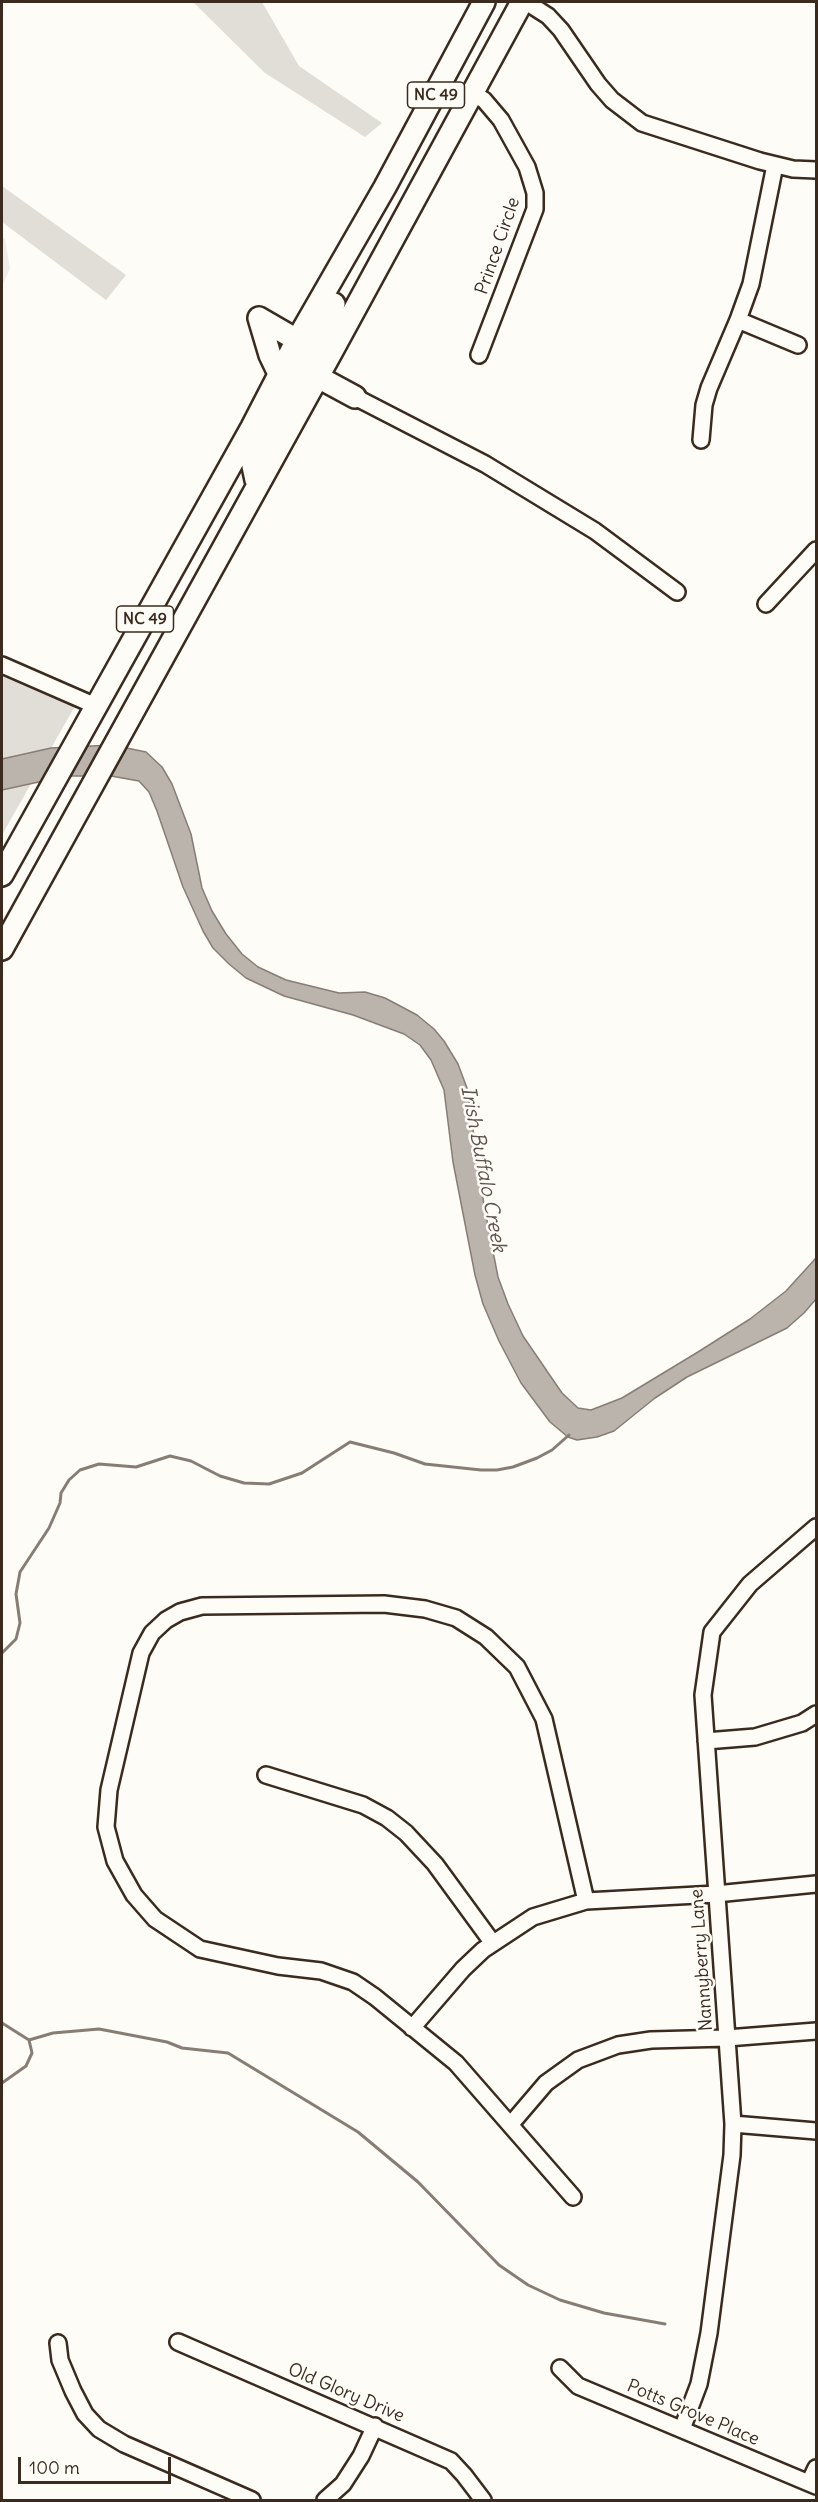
<!DOCTYPE html>
<style>
body{margin:0}
#map{position:relative;width:818px;height:2502px;overflow:hidden;background:#fdfcf7;font-family:Delius,sans-serif}
canvas{display:block}
.frame{position:absolute;inset:0;border:3px solid #3b2a1e;pointer-events:none}
.scale{position:absolute;left:18px;top:2457px;width:153px;height:27px;box-sizing:border-box;border:3px solid #3b2a1e;border-top:0;padding-left:8px;font-size:18px;line-height:21px;white-space:nowrap;color:#3b2a1e;-webkit-text-stroke:4px #fdfcf7;paint-order:stroke}
</style>
<div id="map">
<canvas width="818" height="2502"></canvas>
<div class="frame"></div>
<div class="scale">100 m</div>
</div>
<script>
const ctx = document.querySelector('canvas').getContext('2d');
ctx.lineJoin = 'round';
function paint(path, color) {
  ctx.fillStyle = color;
  ctx.fill(path, 'evenodd');
}
function toPath(rows) {
  const path = new Path2D();
  for (const r of rows) {
    path.moveTo(r[0], r[1]);
    for (let i = 2; i < r.length; i += 2) path.lineTo(r[i], r[i + 1]);
  }
  return path;
}
function stroke(path, color, width, dash) {
  ctx.strokeStyle = color;
  ctx.lineWidth = width;
  ctx.lineCap = dash ? 'butt' : 'round';
  ctx.setLineDash(dash || []);
  ctx.stroke(path);
}
function write(font, color, halo, rows, align = 'center') {
  ctx.font = font + ' Delius,sans-serif';
  ctx.lineWidth = 5;
  ctx.setLineDash([]);
  ctx.textBaseline = 'middle';
  ctx.strokeStyle = halo;
  ctx.fillStyle = color;
  for (const [text, x, y, turn = 0] of rows) {
    ctx.save();
    ctx.translate(x, y);
    ctx.rotate((+turn || 0) * Math.PI / 180);
    ctx.textAlign = isNaN(turn) ? turn : align;
    if (halo) ctx.strokeText(text, 0, 0);
    ctx.fillText(text, 0, 0);
    ctx.restore();
  }
}
const built = toPath([
 [2,237,5,239,10,269,2,286]
]);
const green = toPath([
 [193,2,262,2,299,66,382,123,365,137,265,73],
 [2,186,126,275,106,300,2,222],
 [2,674,75,706,2,835]
]);
const water = toPath([
 [112,745,146,752,162,767,172,784,191,834,202,888,212,911,226,934,242,954,258,967,286,980,339,993,365,992,385,998,417,1015,434,1029,444,1041,458,1064,467,1088,484,1205,498,1277,508,1304,523,1336,562,1393,578,1408,591,1410,622,1398,698,1352,750,1319,786,1291,816,1258,816,1299,804,1313,787,1328,687,1377,655,1398,614,1431,597,1437,577,1440,568,1437,550,1422,521,1383,499,1341,483,1304,475,1275,453,1162,444,1090,431,1060,420,1045,404,1034,353,1015,284,996,246,978,229,964,213,948,203,931,183,887,157,811,149,792,139,781,111,776,66,776,2,790,2,759,51,748,112,745]
]);
const stream = toPath([
 [2,1653,16,1639,20,1623,16,1594,20,1572,49,1528,60,1503,61,1493,69,1480,80,1470,99,1464,136,1467,170,1456,191,1461,220,1476,244,1483,269,1484,302,1473,350,1442,394,1453,425,1464,481,1470,497,1470,513,1467,537,1458,552,1450,569,1435],
 [2,2023,29,2040,32,2053,26,2066,2,2083],
 [29,2040,53,2033,99,2029,167,2042,182,2048,228,2053,358,2132,418,2182,499,2265,528,2285,560,2300,604,2313,665,2324]
]);
const minor = toPath([
 [526,2,548,16,561,30,598,84,612,100,642,123,760,161,793,169,816,170],
 [474,94,484,100,501,120,527,167,535,193,535,209,479,355],
 [738,320,798,345],
 [355,397,485,464,595,531,677,592],
 [701,440,704,405,709,388,738,320,751,284,775,165],
 [766,604,816,550],
 [2,665,96,706],
 [706,1741,755,1737,802,1723,816,1714],
 [266,1775,363,1805,387,1818,406,1833,435,1864,492,1942],
 [412,2028,463,1969,483,1950,533,1917,586,1901,716,1894,816,1884],
 [511,2124,546,2083,578,2060,618,2045,651,2040,727,2038,816,2031],
 [733,2124,816,2131],
 [573,2197,456,2063,375,1997,353,1982,321,1971,278,1966,200,1949,155,1919,134,1895,115,1861,106,1827,109,1790,141,1653,152,1633,166,1620,180,1612,202,1606,384,1604,425,1609,456,1618,486,1637,517,1667,544,1719,586,1901],
 [178,2342,451,2461,464,2475,483,2500],
 [58,2343,60,2360,73,2391,85,2414,99,2429,124,2444,252,2500],
 [560,2368,578,2386,816,2486],
 [682,2429,699,2384,709,2333,732,2155,733,2124,703,1695,712,1632,750,1584,816,1527],
 [809,2483,816,2468],
 [325,2500,343,2484,361,2456,375,2426]
]);
const highway = toPath([
 [334,304,321,328,315,347,318,377,355,397],
 [259,318,270,355,280,376],
 [256,480,253,466,297,372,299,360,297,340,259,318],
 [2,875,252,427,297,340,385,187,484,2],
 [2,949,331,353,522,2]
]);
const shields = [
 [436,95,57],
 [145,619,57]
];
const shieldNames = [
 ["NC 49",436,95],
 ["NC 49",145,619]
];
const streetNames = [
 ["Prince Circle",498,246,-71],
 ["Nannyberry Lane",702,1960,-94],
 ["Old Glory Drive",346,2393,23],
 ["Potts Grove Place",693,2413,23]
];
const waterNames = [
 ["Irish Buffalo Creek",483,1169,79]
];
paint(built, '#efece7');
paint(green, '#e1ded7');
paint(water, '#bbb4ad');
stroke(water, '#887d74', 1.5);
stroke(stream, '#887d74', 3);
stroke(minor, '#3b2a1e', 20);
stroke(highway, '#3b2a1e', 26);
stroke(minor, '#fdfcf7', 15);
stroke(highway, '#fdfcf7', 21);
for (const [x, y, w] of shields) {
  const box = new Path2D();
  box.roundRect(x - w / 2, y - 13, w, 26, 4.5);
  ctx.fillStyle = '#fdfcf7';
  ctx.fill(box);
  stroke(box, '#3b2a1e', 1.5);
}
write('bold 16px', '#3b2a1e', null, shieldNames);
write('18px', '#3b2a1e', '#fdfcf7', streetNames);
write('italic 20px', '#615349', '#fdfcf7', waterNames);
</script>
